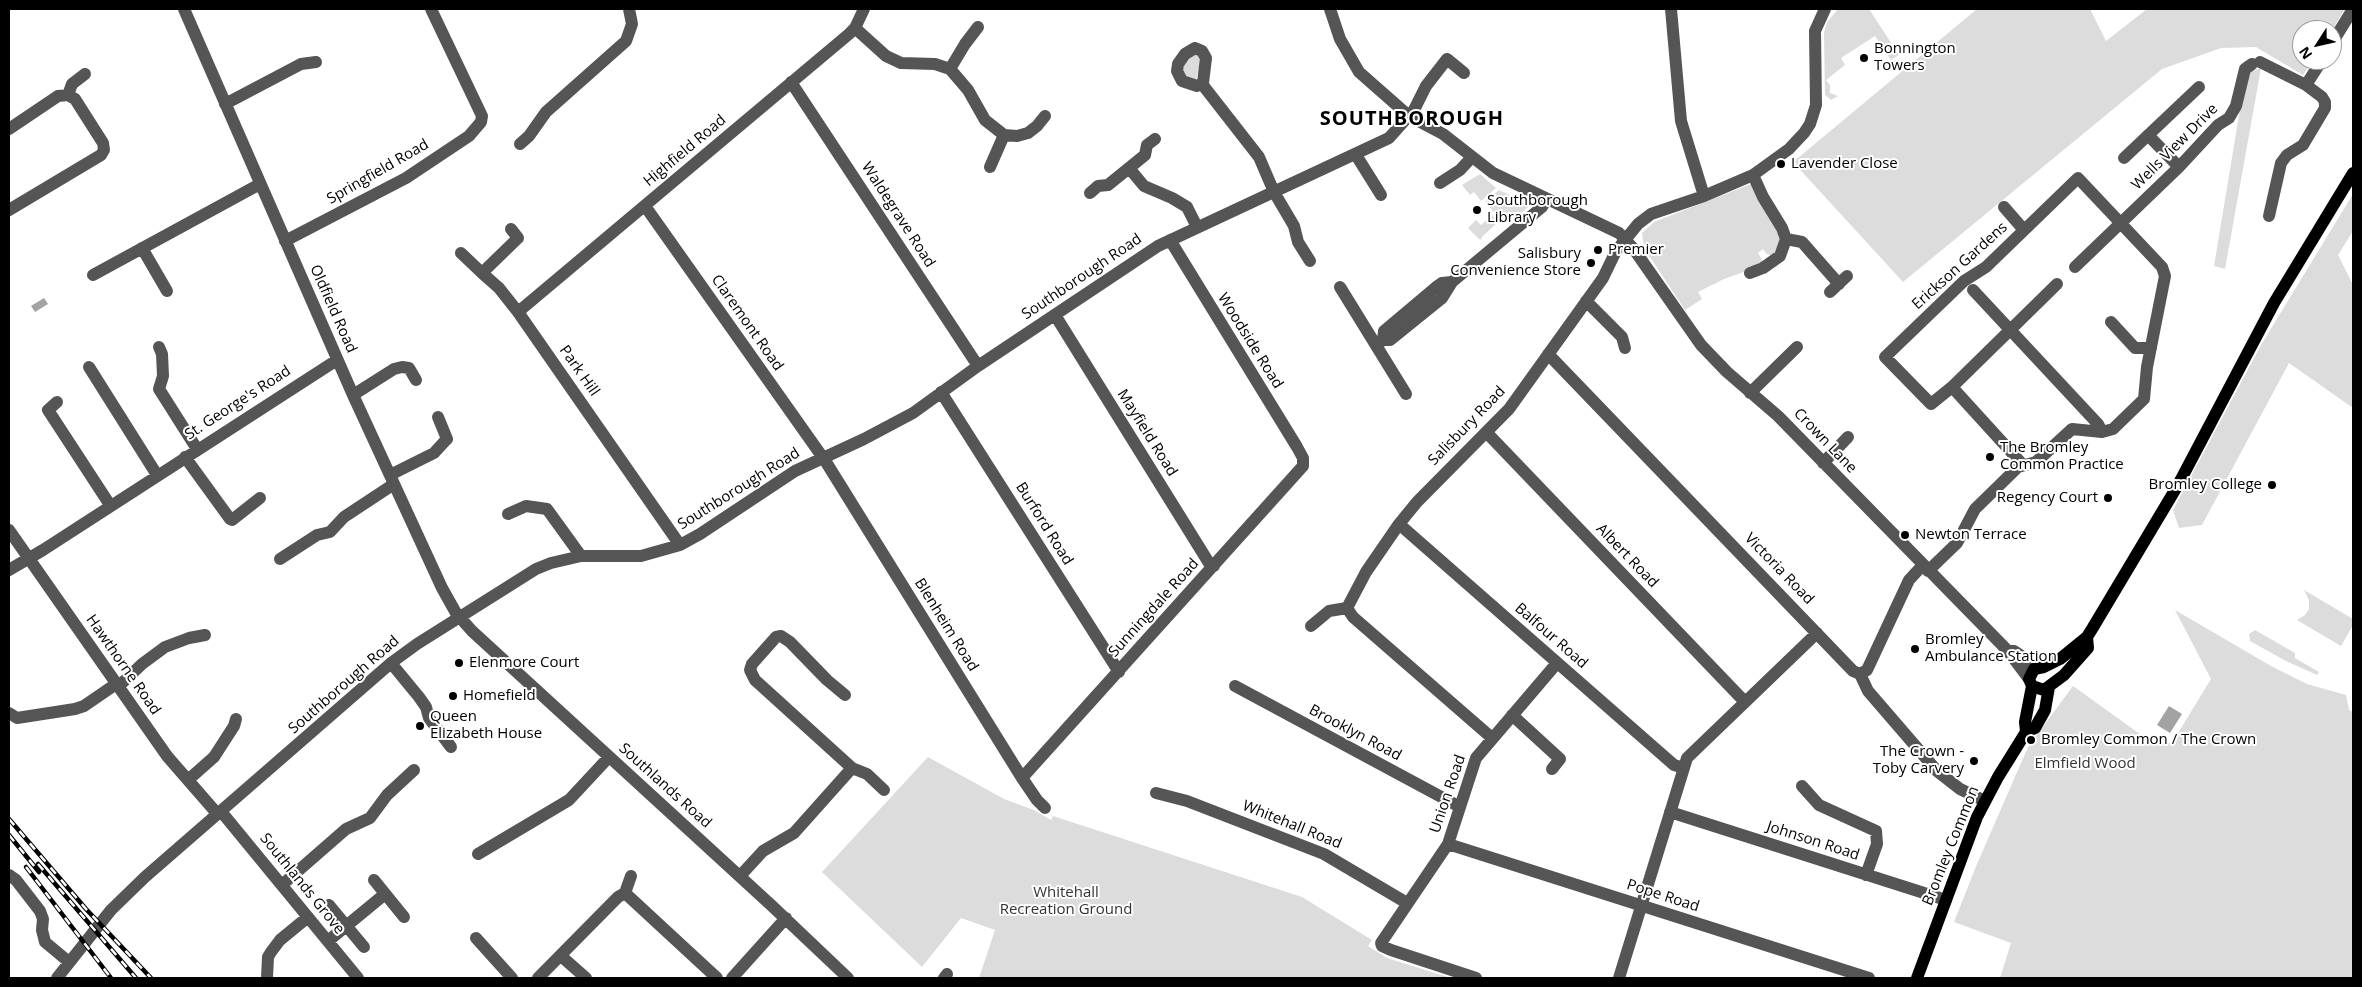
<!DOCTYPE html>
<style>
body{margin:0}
#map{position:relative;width:2362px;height:987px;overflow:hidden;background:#fff;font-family:"Open Sans",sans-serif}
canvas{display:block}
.frame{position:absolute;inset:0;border:10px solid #000;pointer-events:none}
.north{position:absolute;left:2292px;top:20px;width:50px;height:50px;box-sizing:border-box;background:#fff;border:1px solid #999;border-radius:50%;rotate:235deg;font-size:14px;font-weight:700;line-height:20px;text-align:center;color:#000}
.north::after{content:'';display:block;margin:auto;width:18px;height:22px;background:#000;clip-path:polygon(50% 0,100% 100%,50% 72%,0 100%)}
</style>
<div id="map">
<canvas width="2362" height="987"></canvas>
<div class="frame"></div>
<div class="north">N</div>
</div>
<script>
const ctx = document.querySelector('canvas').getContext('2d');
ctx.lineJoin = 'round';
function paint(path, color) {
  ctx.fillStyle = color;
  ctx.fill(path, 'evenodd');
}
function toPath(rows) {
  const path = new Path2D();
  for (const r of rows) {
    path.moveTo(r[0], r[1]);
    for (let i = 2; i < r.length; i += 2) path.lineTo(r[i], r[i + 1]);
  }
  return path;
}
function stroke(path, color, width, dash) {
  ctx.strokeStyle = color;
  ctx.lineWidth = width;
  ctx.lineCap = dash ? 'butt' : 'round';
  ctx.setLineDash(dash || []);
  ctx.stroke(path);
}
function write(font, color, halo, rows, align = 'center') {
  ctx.font = font + ' "Open Sans",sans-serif';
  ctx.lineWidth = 4;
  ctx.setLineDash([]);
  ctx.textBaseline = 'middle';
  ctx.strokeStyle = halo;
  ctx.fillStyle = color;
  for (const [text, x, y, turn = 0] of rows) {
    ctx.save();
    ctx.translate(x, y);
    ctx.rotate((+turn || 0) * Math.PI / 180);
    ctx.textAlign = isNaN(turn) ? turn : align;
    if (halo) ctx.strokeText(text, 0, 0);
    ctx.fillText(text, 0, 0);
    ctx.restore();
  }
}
const green = toPath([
 [1838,9,1869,9,1899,55,1891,60,1875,36,1841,58,1845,65,1826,80,1830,85,1830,93,1838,96,1831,100,1825,95,1824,32,1827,22],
 [1977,9,2090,9,2106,41,2147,9,2345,9,2332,30,2302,30,2302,60,2313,60,2303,75,2256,47,2221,48,2162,69,1903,282,1793,162],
 [1193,54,1198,55,1201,60,1196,80,1186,77,1182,67],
 [2261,68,2225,269,2214,266,2246,73],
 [1480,174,1496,188,1481,201,1474,192,1470,195,1462,185],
 [1751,184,1782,238,1773,256,1767,254,1763,249,1758,253,1762,260,1760,266,1724,279,1698,292,1702,299,1685,310,1644,248,1642,233,1654,222],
 [1499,190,1517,199,1528,201,1528,207,1519,215,1509,213,1501,220,1485,202],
 [2353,194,2353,231,2338,255,2353,285,2353,408,2289,363,2202,525,2179,528,2173,510,2261,345],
 [1492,215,1498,222,1482,237,1481,240,1479,239,1468,228,1476,220,1481,225],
 [2304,590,2353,619,2353,625,2341,646,2297,620,2305,615,2309,609,2309,600],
 [2175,610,2271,666,2307,684,2346,695,2349,710,2353,712,2353,978,2000,978,2011,943,1954,922,1977,864,2028,747,2073,686,2151,742,2172,743,2211,679],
 [2255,630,2295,653,2295,658,2319,672,2317,675,2286,661,2250,641,2249,634],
 [928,757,1004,799,1034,810,1051,820,1053,816,1302,897,1372,940,1368,946,1387,958,1451,978,979,978,995,930,961,918,922,967,822,872]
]);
const water = toPath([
 [44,298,48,304,35,312,31,306],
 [2169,706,2182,714,2170,733,2157,725]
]);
const minor = toPath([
 [184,9,353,395,442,588,456,613,472,631,771,905,848,978],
 [1330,9,1340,39,1359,72,1409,116,1443,134,1493,173,1619,233,1633,248,1701,345,1727,372,1778,416,2008,651,2029,679],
 [1671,9,1681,121,1704,196],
 [855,28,886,56,901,63,935,64,950,69,968,90,985,120,1004,135,1017,136,1028,133,1037,126,1045,116],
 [2332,43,2353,9],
 [1195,48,1202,51,1206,58,1203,83,1197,86,1182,81,1177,71,1178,64,1185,54,1195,48],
 [2260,62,2306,85,2322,97,2325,102,2325,108,2303,145,2287,155,2281,163,2269,216],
 [950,69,965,44,978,27],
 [791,82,978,366],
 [1202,84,1259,157,1274,192,1294,226,1298,242,1310,261],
 [2306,85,2322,60],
 [68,95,72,84,85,74],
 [225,104,301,64,316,62],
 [9,129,58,96,68,95,75,99,103,143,104,150,101,155,9,210],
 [2148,135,2179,167],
 [520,144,529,136,546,112,626,41,632,24,629,9],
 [1356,155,1381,195],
 [2124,158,2199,87],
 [990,167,1004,135],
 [1129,168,1145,155,1147,145,1155,139],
 [1440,183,1460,170,1472,157],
 [1090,193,1098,186,1108,185,1129,168,1144,186,1172,198,1187,207,1197,227],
 [645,206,826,462,1022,778,1037,800,1045,808],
 [2004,207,2024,230],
 [511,229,518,238,482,273,499,288,518,312,680,545],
 [1786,239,1802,242,1839,284],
 [285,241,406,178,469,136,481,122,482,116,431,9],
 [142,248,167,291],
 [461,253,482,273],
 [2075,267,2179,167,2218,125,2229,118,2236,106,2245,69,2252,64],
 [1750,273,1763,268,1780,256,1786,239,1782,228,1763,197,1753,175],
 [93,275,260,184],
 [1340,287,1406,394],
 [1973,290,2098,424,2102,432],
 [1830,292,1847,276],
 [1586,301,1622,337,1625,348],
 [518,312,849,34,855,28,864,9],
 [1055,315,1209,563,1214,566],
 [2111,322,2135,348,2151,348],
 [1383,340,1384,331,1435,288,1442,283,1452,282],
 [1376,345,1383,340,1390,340,1442,298,1452,282,1542,207,1546,199],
 [159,347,162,354,163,376,159,389,197,449],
 [1548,354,1853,671,1860,674,1868,691,1937,771,1960,789,1985,801],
 [89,367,157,475],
 [1952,387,2023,465],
 [941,392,1119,672],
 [1750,393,1797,347],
 [353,395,394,369,402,367,409,368,416,380],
 [57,402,48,410,110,505],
 [1487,433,1745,702],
 [185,457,230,519,232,520,260,498],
 [1823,463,1848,437],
 [390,475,434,453,445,441,447,439,438,417],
 [508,514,526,506,547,509,581,556],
 [1399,524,1674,765,1684,768],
 [9,530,167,756,214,810,224,815,358,978],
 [280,559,317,535,330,532,344,517,394,484],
 [9,570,43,550,337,360],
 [1928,571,1957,543,1975,509,2018,467,2036,462,2072,429,2102,432,2113,429,2144,399,2147,367,2165,276,2162,267,2078,178,1986,267,1964,281,1885,357,1931,404,1952,387,2057,284],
 [1347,608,1366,572,1399,524,1417,502,1509,409,1603,278,1616,251,1638,224,1651,214,1704,196,1753,175,1789,149,1804,133,1810,124,1816,105,1815,31,1825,9],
 [1347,608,1353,617,1492,738],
 [1311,626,1329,611,1347,608],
 [2008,651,2014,651,2038,667],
 [391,663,419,697,426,707,429,718,451,747],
 [1860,674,1867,670,1909,580,1922,566],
 [1235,686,1460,807],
 [118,687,142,664,165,647,189,638,205,635],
 [9,713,17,718,75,709,84,706,116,684],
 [1512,715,1560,759,1552,769],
 [852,768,867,774,884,790],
 [1022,778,1303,466,1303,458,1297,447,1170,240],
 [188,780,214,757,234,726,236,719],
 [1802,786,1819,805,1876,831,1877,844,1866,875],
 [1156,793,1187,801,1324,854,1407,903],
 [1670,812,1946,900],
 [1448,844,1869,978],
 [478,854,569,800,609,757],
 [9,875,16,880,40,911,43,919,42,930,45,942,69,962],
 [740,876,763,851,794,833,852,768,755,680,750,670,752,664,776,637,781,636,790,642,827,680,845,695],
 [374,880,404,917],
 [283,884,346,829,370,818,387,795,414,770],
 [625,893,717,978],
 [329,905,364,947],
 [476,938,512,978],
 [328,941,385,894],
 [561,956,586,978],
 [57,978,111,910,145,877,391,663,417,644,536,569,551,563,581,556,641,556,680,545,700,534,795,471,864,439,913,413,978,366,1158,246,1389,138,1414,110,1426,86,1447,59,1464,73],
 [267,978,268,957,271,952,280,940,308,917],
 [538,978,618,897,625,893,631,876],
 [732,978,786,918],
 [944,978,947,974],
 [1476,978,1391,950,1382,946,1381,943,1448,844,1476,758,1557,663],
 [1619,978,1687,758,1817,633]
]);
const major = toPath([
 [2087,637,2088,648,2064,675,2044,690,2032,686,2029,679,2034,669,2044,667,2060,659,2087,637,2092,629,2178,485,2274,303,2353,173],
 [2026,732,2025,722,2032,686],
 [1917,978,1977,817,1998,777,2026,732,2035,728,2045,710,2049,687]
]);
const rail = toPath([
 [9,819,86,909,151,978],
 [9,835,39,872],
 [38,864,136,978],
 [26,867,111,978]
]);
const markers = [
 [1864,58,5,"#000"],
 [1781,164,5,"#000"],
 [1477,210,5,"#000"],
 [1598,250,5,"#000"],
 [1591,263,5,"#000"],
 [1990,457,5,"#000"],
 [2272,485,5,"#000"],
 [2108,498,5,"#000"],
 [1905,535,5,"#000"],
 [1915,649,5,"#000"],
 [459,663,5,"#000"],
 [453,696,5,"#000"],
 [420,726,5,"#000"],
 [2031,740,5,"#000"],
 [1974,761,5,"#000"]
];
const poiNames = [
 ["Bonnington",1874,49],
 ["Towers",1874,66],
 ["Lavender Close",1791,164],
 ["Southborough",1487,201],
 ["Library",1487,218],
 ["Premier",1608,250],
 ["Salisbury",1581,254,"right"],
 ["Convenience Store",1581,271,"right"],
 ["The Bromley",2000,448],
 ["Common Practice",2000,465],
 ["Bromley College",2262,485,"right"],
 ["Regency Court",2098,498,"right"],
 ["Newton Terrace",1915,535],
 ["Bromley",1925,640],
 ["Ambulance Station",1925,657],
 ["Elenmore Court",469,663],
 ["Homefield",463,696],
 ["Queen",430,717],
 ["Elizabeth House",430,734],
 ["Bromley Common / The Crown",2041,740],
 ["The Crown -",1964,752,"right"],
 ["Toby Carvery",1964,769,"right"]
];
const streetNames = [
 ["Wells View Drive",2175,147,-45],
 ["Highfield Road",685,151,-40],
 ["Springfield Road",378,172,-30],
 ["Waldegrave Road",898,215,57],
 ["Erickson Gardens",1960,266,-42],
 ["Southborough Road",1082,277,-34],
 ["Oldfield Road",333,309,66],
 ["Claremont Road",747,323,55],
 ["Woodside Road",1250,341,58],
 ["Park Hill",579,371,55],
 ["St. George's Road",238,403,-33],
 ["Salisbury Road",1467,426,-46],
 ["Mayfield Road",1147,433,58],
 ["Crown Lane",1825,441,46],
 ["Southborough Road",739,489,-32],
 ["Burford Road",1044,524,58],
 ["Albert Road",1627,556,46],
 ["Victoria Road",1779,569,46],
 ["Sunningdale Road",1154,608,-48],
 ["Blenheim Road",946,625,58],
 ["Balfour Road",1551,636,41],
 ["Hawthorne Road",123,665,55],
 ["Southborough Road",344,685,-41],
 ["Brooklyn Road",1355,733,28],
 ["Southlands Road",665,786,42],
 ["Union Road",1448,794,-71],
 ["Whitehall Road",1292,825,22],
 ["Johnson Road",1813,841,18],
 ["Bromley Common",1951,846,-68],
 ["Southlands Grove",302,884,51],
 ["Pope Road",1663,896,18]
];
const parkNames = [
 ["Elmfield Wood",2085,764],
 ["Whitehall",1066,893],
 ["Recreation Ground",1066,910]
];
const districtNames = [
 ["SOUTHBOROUGH",1412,119]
];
paint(green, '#dcdcdc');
paint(water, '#a3a3a3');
stroke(minor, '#555', 12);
stroke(major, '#000', 12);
stroke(rail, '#000', 4.5);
stroke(rail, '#fff', 2.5, [8]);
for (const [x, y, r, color] of markers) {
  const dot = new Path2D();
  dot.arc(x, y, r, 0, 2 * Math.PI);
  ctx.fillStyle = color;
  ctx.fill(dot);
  stroke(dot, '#fff', 2);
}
write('15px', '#000', '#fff', poiNames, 'left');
write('15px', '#000', '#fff', streetNames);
write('15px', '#333', '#fff', parkNames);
ctx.letterSpacing = '1px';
write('bold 20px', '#000', '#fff', districtNames);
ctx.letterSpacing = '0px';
</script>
